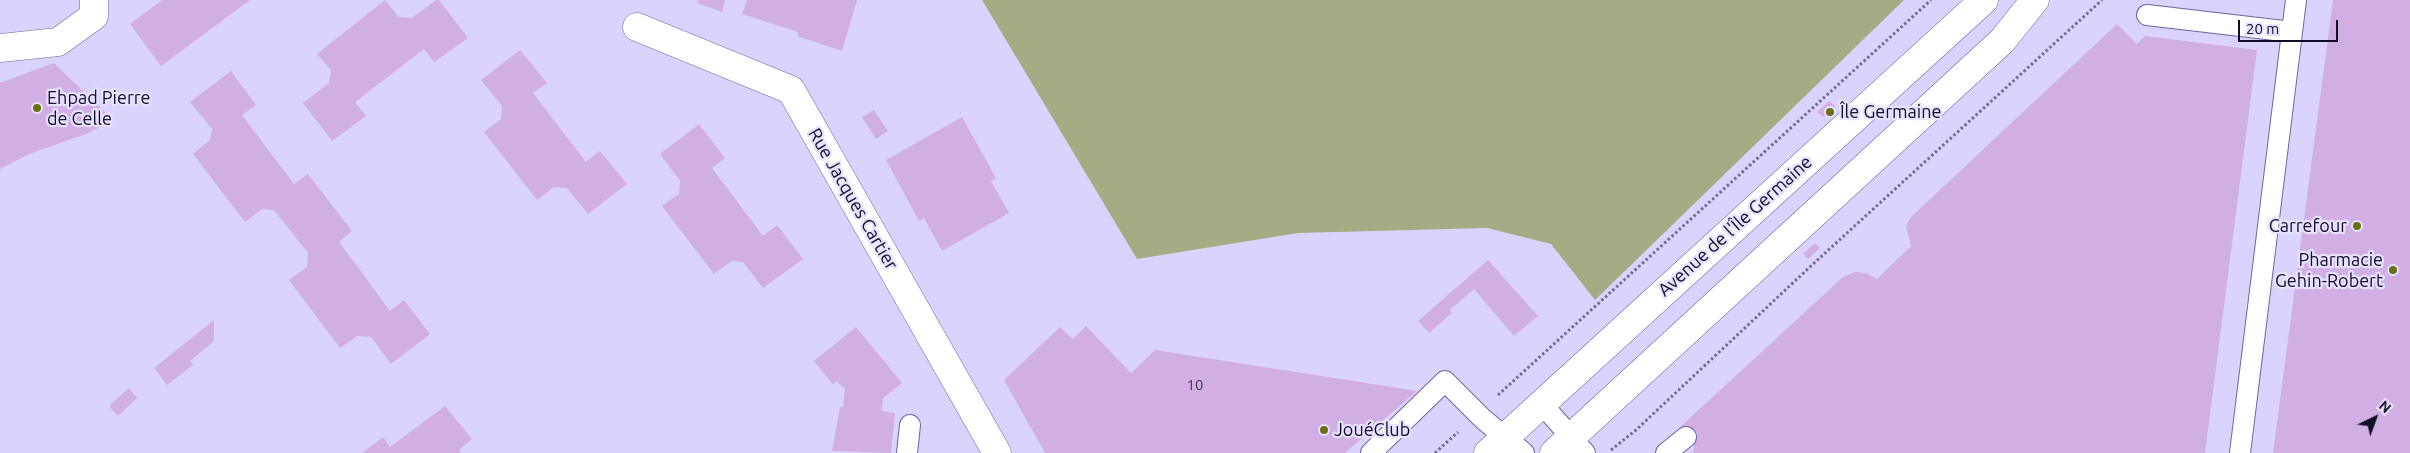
<!DOCTYPE html>
<meta charset="utf-8">
<style>
body{margin:0}
#map{position:relative;width:2410px;height:453px;overflow:hidden;background:#dad3fd;font-family:Ubuntu,sans-serif}
canvas{display:block}
.north{position:absolute;left:2350px;top:393px;width:50px;height:50px;-webkit-text-stroke:4px #e7e2ff;paint-order:stroke;rotate:42deg;font-size:14px;font-weight:700;line-height:20px;text-align:center;color:#130c25}
.north::after{content:'';display:block;margin:auto;width:18px;height:22px;background:#130c25;clip-path:polygon(50% 0,100% 100%,50% 72%,0 100%)}
.scale{position:absolute;left:2238px;top:20px;width:100px;height:22px;box-sizing:border-box;border:2px solid #130c25;border-top:0;padding-left:6px;font-size:15px;line-height:18px;white-space:nowrap;color:#130c25;-webkit-text-stroke:4px #e7e2ff;paint-order:stroke}
</style>
<div id="map">
<canvas width="2410" height="453"></canvas>
<div class="north">N</div>
<div class="scale">20 m</div>
</div>
<script>
const ctx = document.querySelector('canvas').getContext('2d');
ctx.lineJoin = 'round';
function paint(path, color) {
  ctx.fillStyle = color;
  ctx.fill(path, 'evenodd');
}
function toPath(rows) {
  const path = new Path2D();
  for (const r of rows) {
    path.moveTo(r[0], r[1]);
    for (let i = 2; i < r.length; i += 2) path.lineTo(r[i], r[i + 1]);
  }
  return path;
}
function stroke(path, color, width, dash) {
  ctx.strokeStyle = color;
  ctx.lineWidth = width;
  ctx.lineCap = dash ? 'butt' : 'round';
  ctx.setLineDash(dash || []);
  ctx.stroke(path);
}
function write(font, color, halo, rows, align = 'center') {
  ctx.font = font + ' Ubuntu,sans-serif';
  ctx.lineWidth = 4.5;
  ctx.setLineDash([]);
  ctx.textBaseline = 'middle';
  ctx.strokeStyle = halo;
  ctx.fillStyle = color;
  for (const [text, x, y, turn = 0] of rows) {
    ctx.save();
    ctx.translate(x, y);
    ctx.rotate((+turn || 0) * Math.PI / 180);
    ctx.textAlign = isNaN(turn) ? turn : align;
    if (halo) ctx.strokeText(text, 0, 0);
    ctx.fillText(text, 0, 0);
    ctx.restore();
  }
}
const green = toPath([
 [982,0,1904,0,1595,300,1551,244,1487,228,1298,233,1137,259]
]);
const building = toPath([
 [162,0,250,0,161,66,130,24],
 [385,0,399,17,412,18,436,0,439,0,468,38,434,62,424,49,355,102,366,116,332,141,303,103,329,83,331,70,317,54],
 [698,0,725,0,722,12,697,3],
 [747,0,857,0,842,51,797,36,798,32,742,14],
 [2333,0,2410,0,2410,453,2273,453],
 [2117,24,2137,44,2145,36,2257,50,2205,453,1693,453,1694,445,1679,428,1843,277,1855,272,1866,273,1877,279,1911,246,1906,226,1911,217],
 [520,50,547,83,533,93,586,162,600,151,627,184,588,214,567,188,554,187,537,200,484,132,501,119,502,106,481,80],
 [54,63,113,120,86,134,29,154,0,169,0,83],
 [231,71,256,105,242,115,294,184,308,174,352,231,339,242,360,270,390,311,404,300,430,334,391,364,371,337,357,336,340,348,289,280,307,267,308,253,274,210,262,209,245,222,193,154,210,140,212,129,190,102],
 [1829,101,1835,106,1823,117,1817,112],
 [874,110,888,131,876,139,862,117],
 [962,117,996,178,991,181,1009,213,942,251,924,218,919,221,886,160],
 [699,124,725,158,712,168,763,236,777,225,803,259,763,288,743,262,732,261,714,274,662,206,679,194,680,181,660,154],
 [1815,243,1820,248,1808,259,1803,254],
 [1488,260,1538,316,1514,336,1474,289,1450,310,1452,313,1429,333,1418,321],
 [214,320,214,341,190,361,193,365,167,385,154,368],
 [1086,326,1131,373,1155,350,1417,391,1345,453,1045,453,1004,380,1060,327,1073,339],
 [856,327,902,383,883,398,882,411,895,413,891,453,832,451,840,407,843,407,845,389,836,381,833,385,814,361],
 [129,388,137,398,118,416,109,406],
 [445,406,472,439,459,450,461,453,362,453,383,437,390,447]
]);
const path = toPath([
 [1498,395,1931,0],
 [1611,450,1636,430,1812,265,2102,0],
 [1435,453,1458,432]
]);
const service = toPath([
 [2147,15,2292,32],
 [1542,404,1585,453],
 [907,453,910,425],
 [1371,453,1445,381,1483,419,1524,453],
 [1666,453,1686,437],
 [2240,453,2296,0]
]);
const minor = toPath([
 [637,27,791,90,997,453],
 [0,48,58,42,94,16,94,0]
]);
const tertiary = toPath([
 [1488,453,1984,0],
 [1554,453,2002,41,2035,0]
]);
const markers = [
 [37,108,5,"#6b7016"],
 [1830,112,5,"#6b7016"],
 [2357,226,5,"#6b7016"],
 [2393,270,5,"#6b7016"],
 [1324,430,5,"#6b7016"]
];
const numberNames = [
 ["10",1195,385]
];
const poiNames = [
 ["Ehpad Pierre",47,98],
 ["de Celle",47,119],
 ["Île Germaine",1840,112],
 ["Carrefour",2347,226,"right"],
 ["Pharmacie",2383,260,"right"],
 ["Gehin-Robert",2383,281,"right"],
 ["JouéClub",1334,430]
];
const streetNames = [
 ["Rue Jacques Cartier",853,199,60],
 ["Avenue de l'Île Germaine",1735,226,-42]
];
paint(green, '#a7ab83');
paint(building, '#d1afe4');
stroke(service, '#7163a2', 22);
stroke(minor, '#7163a2', 29);
stroke(tertiary, '#7163a2', 29);
stroke(path, '#726b8d', 3, [2.5, 2.5]);
stroke(service, '#fff', 20);
stroke(minor, '#fff', 28);
stroke(tertiary, '#fff', 28);
for (const [x, y, r, color] of markers) {
  const dot = new Path2D();
  dot.arc(x, y, r, 0, 2 * Math.PI);
  ctx.fillStyle = color;
  ctx.fill(dot);
  stroke(dot, '#e7e2ff', 2);
}
write('15px', '#423555', null, numberNames);
write('18px', '#130c25', '#e7e2ff', poiNames, 'left');
write('18px', '#130c25', '#e7e2ff', streetNames);
</script>
